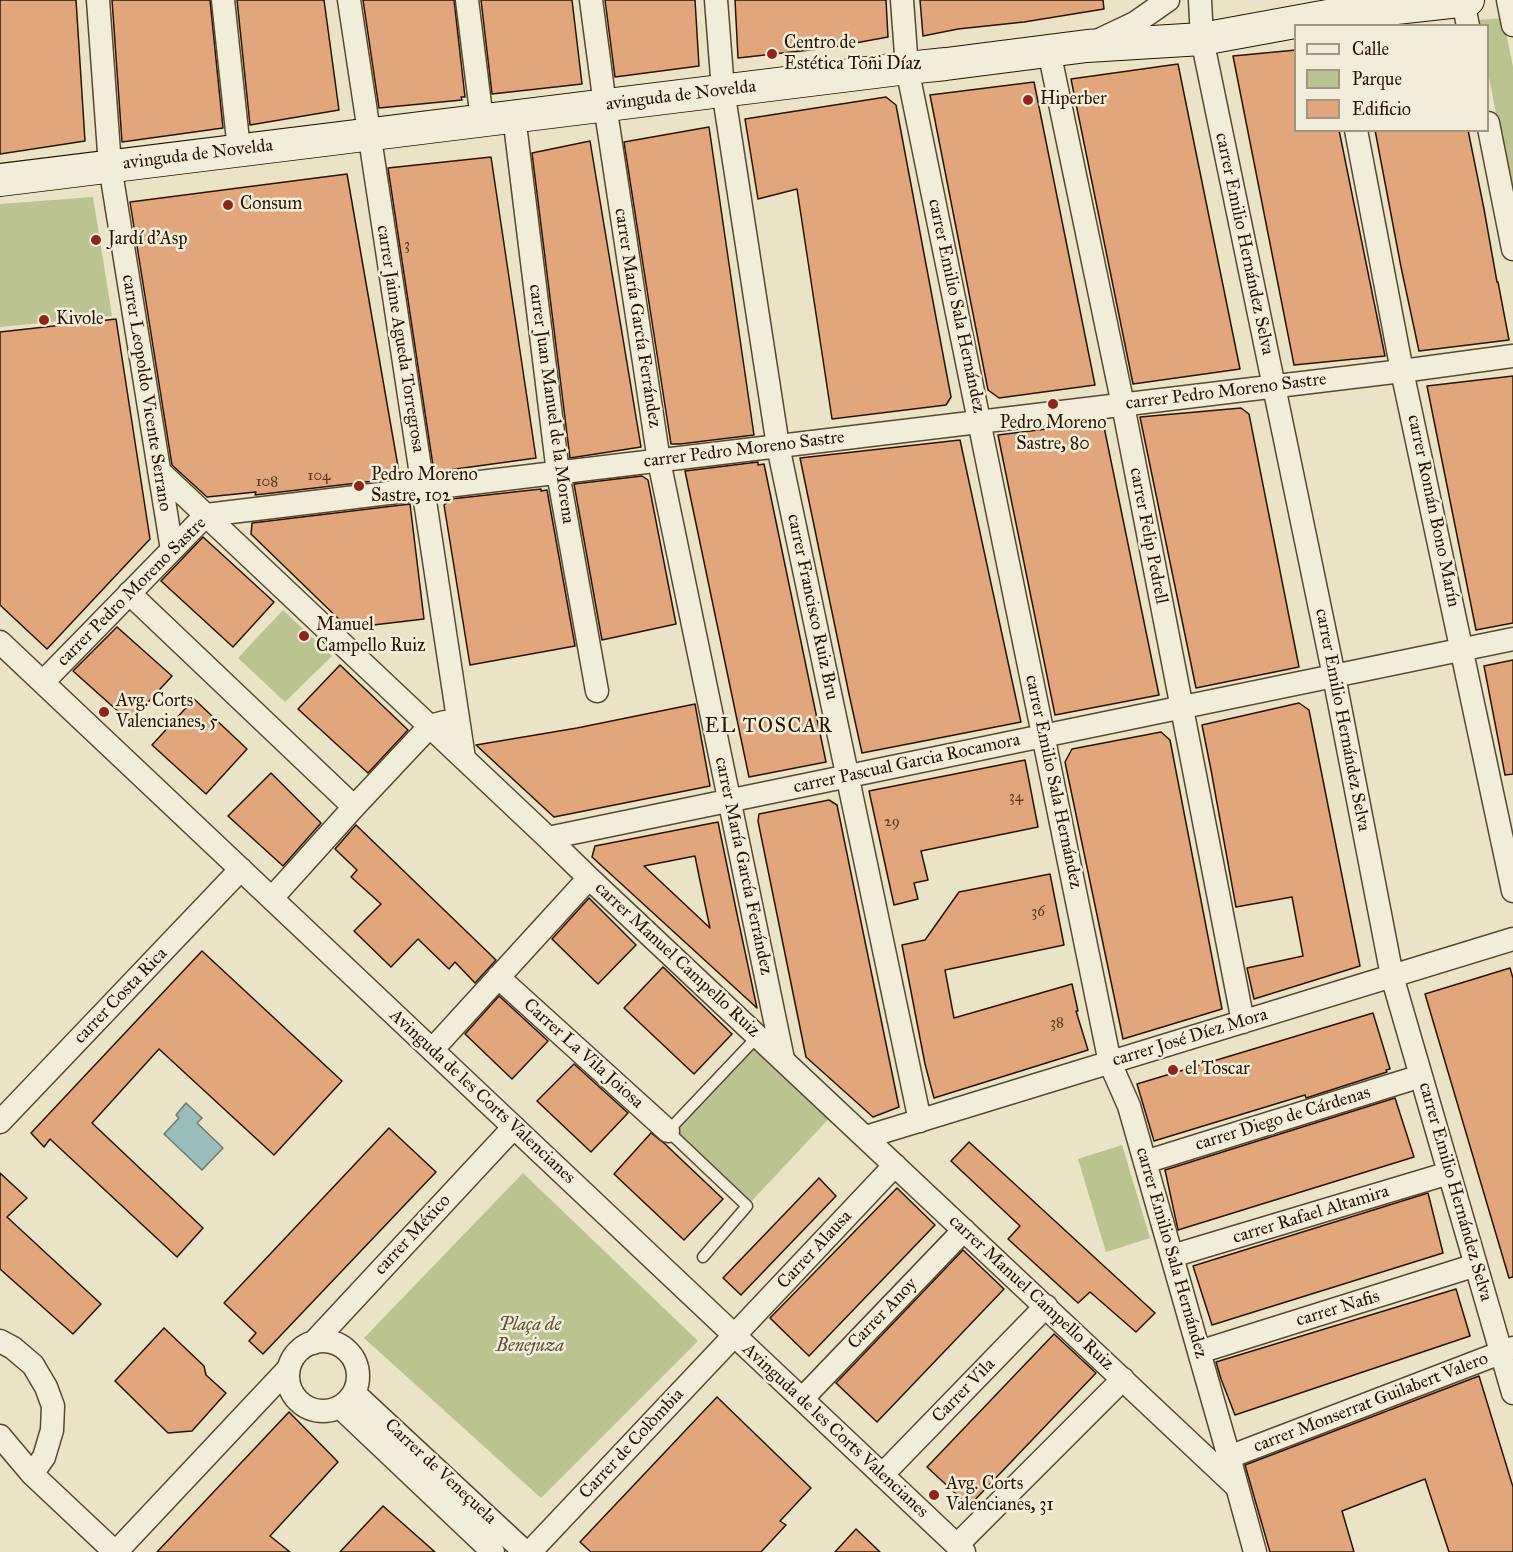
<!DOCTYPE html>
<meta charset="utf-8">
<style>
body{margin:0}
#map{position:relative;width:1513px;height:1552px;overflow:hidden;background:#eae3c5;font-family:"IM FELL Great Primer",serif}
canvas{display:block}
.legend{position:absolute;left:1294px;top:24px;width:195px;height:108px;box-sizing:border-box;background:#f1edd9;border:2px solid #a19682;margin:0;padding:8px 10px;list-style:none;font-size:18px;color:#281400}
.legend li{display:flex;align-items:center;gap:12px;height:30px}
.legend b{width:30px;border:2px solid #a19682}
</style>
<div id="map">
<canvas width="1513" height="1552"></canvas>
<ul class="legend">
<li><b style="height:8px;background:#f1edd9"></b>Calle</li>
<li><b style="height:16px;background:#bbc391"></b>Parque</li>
<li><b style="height:16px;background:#e1a67c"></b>Edificio</li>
</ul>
</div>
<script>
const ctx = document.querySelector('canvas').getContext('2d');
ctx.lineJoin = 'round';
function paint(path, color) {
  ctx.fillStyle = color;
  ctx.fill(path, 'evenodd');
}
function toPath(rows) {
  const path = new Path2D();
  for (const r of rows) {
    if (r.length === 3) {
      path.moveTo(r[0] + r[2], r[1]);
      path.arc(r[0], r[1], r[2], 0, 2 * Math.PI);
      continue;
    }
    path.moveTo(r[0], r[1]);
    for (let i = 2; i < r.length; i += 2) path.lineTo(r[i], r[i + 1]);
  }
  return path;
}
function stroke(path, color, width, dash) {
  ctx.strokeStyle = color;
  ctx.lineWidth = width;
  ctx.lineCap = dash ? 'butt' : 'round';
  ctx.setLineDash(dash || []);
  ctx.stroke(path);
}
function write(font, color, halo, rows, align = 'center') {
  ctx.font = font + ' "IM FELL Great Primer",serif';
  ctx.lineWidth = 5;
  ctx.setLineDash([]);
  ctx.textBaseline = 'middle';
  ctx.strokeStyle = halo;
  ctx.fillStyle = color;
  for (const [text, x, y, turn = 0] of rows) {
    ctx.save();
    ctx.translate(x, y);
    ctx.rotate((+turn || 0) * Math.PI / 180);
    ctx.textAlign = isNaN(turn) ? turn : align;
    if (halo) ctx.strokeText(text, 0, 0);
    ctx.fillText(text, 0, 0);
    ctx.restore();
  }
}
const green = toPath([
 [1503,18,1513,67,1513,203,1488,72,1488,26,1478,25,1477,20],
 [93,197,112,316,0,327,0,204],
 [283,610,332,656,285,702,238,658],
 [758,1036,836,1111,747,1206,668,1131],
 [1122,1145,1150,1238,1106,1252,1078,1159],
 [523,1173,698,1341,541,1498,364,1338]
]);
const water = toPath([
 [186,1103,202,1118,197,1123,223,1148,202,1170,164,1134,179,1118,176,1115,186,1103]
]);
const building = toPath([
 [0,0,76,0,85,141,0,154,0,0],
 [112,0,210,0,223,128,122,142,112,0],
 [237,0,324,0,339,110,250,125,237,0],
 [363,0,454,0,465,97,461,97,462,100,379,108,363,0],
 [481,0,572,0,582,84,492,94,481,0],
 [605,0,695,0,699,66,615,77,605,0],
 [735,0,886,0,888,37,828,48,738,58,735,0],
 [920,0,1103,0,1104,9,1024,22,958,29,923,36,920,0],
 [1296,50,1296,130,1339,130,1385,356,1294,365,1233,56,1296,50],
 [1178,64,1240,369,1133,384,1071,79,1178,64],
 [1034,82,1095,385,999,398,988,390,930,95,1034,82],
 [886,97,896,105,951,397,946,405,832,419,797,189,758,199,745,119,886,97],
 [709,127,754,435,680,444,671,444,624,142,709,127],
 [1375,130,1468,130,1484,209,1497,282,1498,282,1509,340,1419,351,1401,267,1375,130],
 [590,141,641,447,570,458,532,153,590,141],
 [491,157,536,458,434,472,388,168,491,157],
 [347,174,400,478,255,495,256,492,207,497,172,465,130,202,347,174],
 [116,319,150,539,47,649,0,605,0,332,116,319],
 [1513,376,1513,623,1476,630,1427,386,1513,376],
 [1241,408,1249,414,1299,667,1196,688,1140,417,1241,408],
 [1103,422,1159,695,1055,715,998,435,1103,422],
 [960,440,1021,722,862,753,849,694,800,458,960,440],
 [758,462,758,465,764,464,826,762,749,777,685,471,758,462],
 [642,476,648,480,676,624,602,640,574,484,642,476],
 [541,489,541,491,547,490,575,646,470,665,444,505,451,499,541,489],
 [410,504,424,619,348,628,251,534,252,523,410,504],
 [203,537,274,602,233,647,161,581,203,537],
 [117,627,172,676,130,722,73,671,117,627],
 [1513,660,1513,774,1505,775,1484,666,1513,660],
 [340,665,408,730,368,773,298,709,340,665],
 [194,699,247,749,206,794,152,745,194,699],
 [1299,703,1309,710,1360,966,1254,999,1247,968,1303,956,1292,897,1236,907,1211,770,1202,725,1299,703],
 [695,704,710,786,554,817,476,745,577,728,695,704],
 [1161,732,1170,740,1222,1009,1123,1039,1065,762,1072,749,1161,732],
 [1025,760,1038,827,921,851,928,880,914,883,918,899,894,905,869,791,1025,760],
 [271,773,321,823,283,866,228,816,271,773],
 [829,800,837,805,899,1107,873,1117,806,1057,758,821,759,814,829,800],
 [718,822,738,919,757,1008,592,857,595,846,718,822],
 [695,856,699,876,710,928,644,866,695,856],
 [356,825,496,960,475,983,455,962,449,969,418,939,391,967,354,931,381,904,351,877,357,870,335,849,356,825],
 [1050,874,1064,945,945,970,954,1018,1072,984,1078,1011,1076,1011,1088,1050,934,1098,925,1064,902,945,925,940,959,892,1050,874],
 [589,898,636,945,598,984,552,939,589,898],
 [202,951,342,1081,274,1155,159,1049,92,1123,203,1228,177,1257,50,1139,44,1147,31,1133,202,951],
 [663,967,732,1034,694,1074,624,1008,663,967],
 [1510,968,1513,978,1513,1277,1509,1278,1425,994,1510,968],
 [499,996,548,1041,512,1079,465,1034,499,996],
 [1373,1013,1390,1069,1386,1070,1387,1072,1306,1098,1305,1095,1154,1141,1137,1084,1373,1013],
 [574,1064,628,1113,591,1152,537,1101,574,1064],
 [1395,1098,1414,1157,1178,1230,1165,1170,1395,1098],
 [389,1128,436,1172,263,1354,249,1341,256,1333,224,1303,389,1128],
 [651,1133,665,1144,723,1199,684,1240,614,1174,651,1133],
 [969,1142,1155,1313,1136,1332,1090,1292,1078,1303,1008,1239,1020,1226,951,1161,969,1142],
 [0,1173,27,1198,7,1217,101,1304,73,1334,0,1269,0,1173],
 [819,1178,836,1196,741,1295,723,1278,819,1178],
 [897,1188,935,1225,809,1356,770,1318,897,1188],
 [1428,1193,1443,1253,1212,1325,1193,1266,1428,1193],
 [963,1250,1004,1289,877,1422,836,1383,963,1250],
 [1456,1289,1470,1336,1235,1415,1221,1379,1216,1362,1456,1289],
 [164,1328,204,1366,206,1375,226,1393,192,1431,168,1433,115,1381,164,1328],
 [1054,1334,1096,1373,969,1506,927,1467,1054,1334],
 [1479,1376,1513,1487,1513,1552,1449,1552,1425,1479,1342,1511,1354,1552,1270,1552,1245,1465,1479,1376],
 [717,1397,811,1488,780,1521,786,1525,761,1552,591,1552,580,1542,717,1397],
 [289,1412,338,1462,270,1536,290,1552,157,1552,289,1412],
 [383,1506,435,1552,340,1552,383,1506],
 [856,1529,880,1552,835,1552,856,1529]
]);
const lane = toPath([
 [703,1257,747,1206,668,1131,758,1036]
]);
const street = toPath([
 [98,0,110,166,172,550],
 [223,0,239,150],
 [349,0,464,758],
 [467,0,482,120],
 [591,0,605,105,659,461,783,1059],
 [716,0,723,90,778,446,920,1121],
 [902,0,907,68,1110,1063,1129,1106,1229,1457,1255,1552],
 [1200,0,1202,39,1334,676,1392,976,1513,1393],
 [1508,0,1513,25],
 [1463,1,1468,26],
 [1097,41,1135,23,1168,0],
 [1049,51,1123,405,1243,1022],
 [514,116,558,473,597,691],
 [1488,123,1513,249],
 [1356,130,1402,371,1513,891],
 [159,471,548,838,589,878,1237,1487],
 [129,593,354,807],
 [0,642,964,1552],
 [43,682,206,515,1402,371,1513,356],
 [548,838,1513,639],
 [272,898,354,807,430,726,445,722],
 [498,977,668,1131],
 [432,1050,589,878],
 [0,1122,241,869],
 [866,1137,1513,939],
 [1145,1162,1421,1076],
 [1172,1256,1449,1173],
 [323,1376,35],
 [0,1341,13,1348,33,1365,46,1387,53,1406,52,1430,44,1457,32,1474],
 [313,1343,514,1127],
 [1199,1352,1476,1265],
 [354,1393,525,1552],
 [802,1399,964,1230],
 [340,1407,493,1552],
 [0,1436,32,1474,115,1552],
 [1229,1457,1513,1348],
 [882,1475,1046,1306],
 [957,1545,1123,1379],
 [116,1552,289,1368],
 [530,1552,895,1165]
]);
const secondary = toPath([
 [0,180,907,68,946,64,1087,46,1202,39,1333,15,1468,0]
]);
const markers = [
 [772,54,6,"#8f2418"],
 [1028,100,6,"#8f2418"],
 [228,205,6,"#8f2418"],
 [96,240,6,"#8f2418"],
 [44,320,6,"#8f2418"],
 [1053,404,6,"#8f2418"],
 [359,486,6,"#8f2418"],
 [304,636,6,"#8f2418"],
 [104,712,6,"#8f2418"],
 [1173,1070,6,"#8f2418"],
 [934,1495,6,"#8f2418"]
];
const numberNames = [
 ["3",407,245],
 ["104",319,476],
 ["108",267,482],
 ["34",1016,797],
 ["29",892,822],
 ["36",1038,912],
 ["38",1057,1023]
];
const poiNames = [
 ["Centro de",784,44],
 ["Estética Toñi Díaz",784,65],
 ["Hiperber",1040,100],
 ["Consum",240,205],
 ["Jardí d'Asp",108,240],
 ["Kivole",56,320],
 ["Pedro Moreno",1053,424,"center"],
 ["Sastre, 80",1053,445,"center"],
 ["Pedro Moreno",371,476],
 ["Sastre, 102",371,497],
 ["Manuel",316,626],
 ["Campello Ruiz",316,647],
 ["Avg. Corts",116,702],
 ["Valencianes, 5",116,723],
 ["el Toscar",1185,1070],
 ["Avg. Corts",946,1485],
 ["Valencianes, 31",946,1506]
];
const streetNames = [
 ["avinguda de Novelda",681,96,-7],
 ["avinguda de Novelda",198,155,-7],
 ["carrer Emilio Hernández Selva",1244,244,78],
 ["carrer Emilio Sala Hernández",956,306,78],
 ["carrer María García Ferrández",637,318,81],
 ["carrer Jaime Agueda Torregrosa",400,339,81],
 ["carrer Pedro Moreno Sastre",1226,392,-7],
 ["carrer Leopoldo Vicente Serrano",146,393,81],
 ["carrer Juan Manuel de la Morena",551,404,82],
 ["carrer Pedro Moreno Sastre",744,450,-7],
 ["carrer Román Bono Marín",1433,511,78],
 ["carrer Felip Pedrell",1148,536,79],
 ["carrer Pedro Moreno Sastre",132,592,-45],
 ["carrer Francisco Ruiz Bru",812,607,78],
 ["carrer Emilio Hernández Selva",1342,720,79],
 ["carrer Pascual Garcia Rocamora",907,764,-12],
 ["carrer Emilio Sala Hernández",1053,782,78],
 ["carrer María García Ferrández",743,866,78],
 ["carrer Manuel Campello Ruiz",677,960,43],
 ["carrer Costa Rica",121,996,-46],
 ["carrer José Díez Mora",1190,1038,-17],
 ["Carrer La Vila Joiosa",583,1054,42],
 ["Avinguda de les Corts Valencianes",482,1097,43],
 ["carrer Diego de Cárdenas",1283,1119,-17],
 ["carrer Emilio Hernández Selva",1455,1192,74],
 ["carrer Rafael Altamira",1311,1215,-17],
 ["carrer México",413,1235,-47],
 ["Carrer Alausa",815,1250,-47],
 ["carrer Emilio Sala Hernández",1171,1253,74],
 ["carrer Manuel Campello Ruiz",1031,1293,43],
 ["carrer Nafis",1338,1309,-17],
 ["Carrer Anoy",883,1314,-46],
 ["Carrer Vila",964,1391,-46],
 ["carrer Monserrat Guilabert Valero",1371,1403,-21],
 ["Avinguda de les Corts Valencianes",835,1431,43],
 ["Carrer de Colòmbia",632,1444,-47],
 ["Carrer de Veneçuela",440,1472,43]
];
const parkNames = [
 ["Plaça de",530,1326],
 ["Benejuza",530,1347]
];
const neighbourhoodNames = [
 ["EL TOSCAR",769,727]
];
paint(green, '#bbc391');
paint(water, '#99bdbb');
stroke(water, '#6c7970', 1.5);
paint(building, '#e1a67c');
stroke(building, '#281400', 1.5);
stroke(lane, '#584831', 13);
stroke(street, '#584831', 25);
stroke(secondary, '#281400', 34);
stroke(lane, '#f1edd9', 10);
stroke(street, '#f1edd9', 22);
stroke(secondary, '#f1edd9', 32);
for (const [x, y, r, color] of markers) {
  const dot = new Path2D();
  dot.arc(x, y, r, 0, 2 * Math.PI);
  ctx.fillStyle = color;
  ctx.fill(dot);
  stroke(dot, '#f1edd9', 2);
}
write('15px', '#56381f', null, numberNames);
write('18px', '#281400', '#f1edd9', poiNames, 'left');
write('18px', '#281400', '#f1edd9', streetNames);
write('italic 18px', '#5b5133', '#f1edd9', parkNames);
ctx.letterSpacing = '1.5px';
write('20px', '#281400', '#f1edd9', neighbourhoodNames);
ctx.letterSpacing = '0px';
</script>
